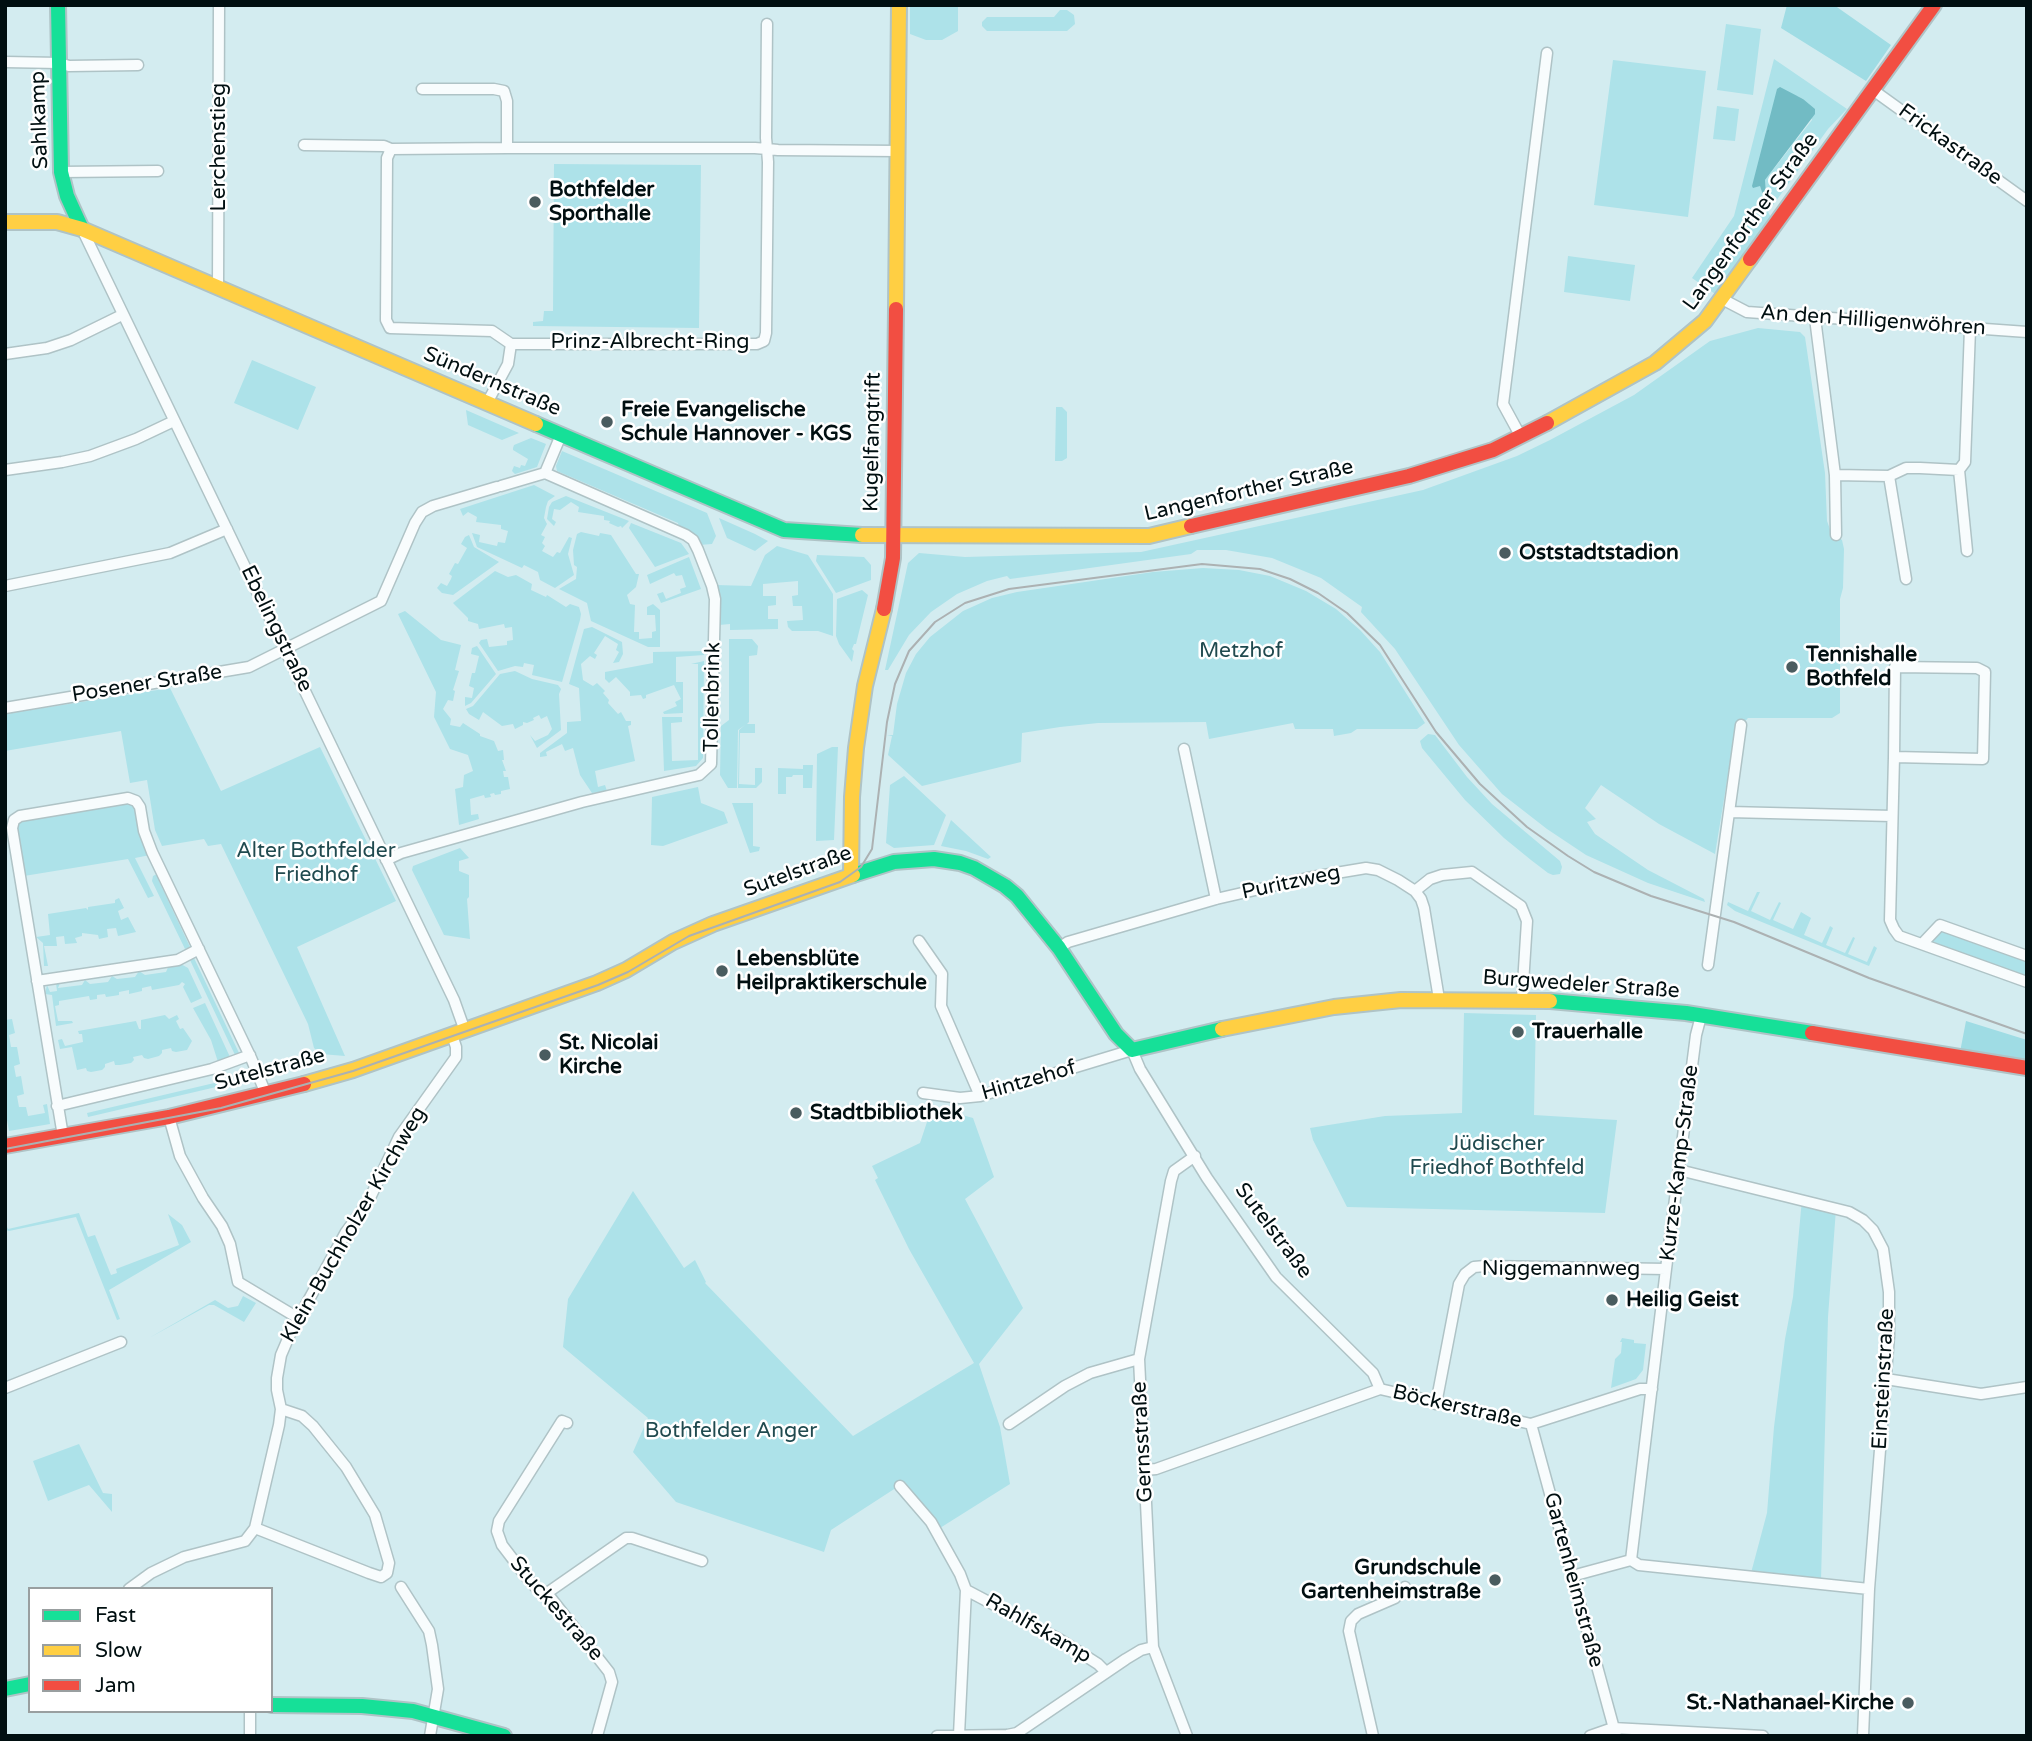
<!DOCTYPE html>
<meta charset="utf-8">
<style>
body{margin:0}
#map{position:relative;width:2032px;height:1741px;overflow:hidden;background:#d3ecf0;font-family:"Varela Round",sans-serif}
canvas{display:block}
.frame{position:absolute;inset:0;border:7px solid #010f11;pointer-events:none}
.legend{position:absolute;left:28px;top:1587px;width:245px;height:126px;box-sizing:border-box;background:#fff;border:2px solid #999fa0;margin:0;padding:9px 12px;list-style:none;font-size:21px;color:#010f11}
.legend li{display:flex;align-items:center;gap:14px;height:35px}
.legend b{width:35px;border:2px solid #999fa0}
</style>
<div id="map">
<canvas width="2032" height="1741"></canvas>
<div class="frame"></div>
<ul class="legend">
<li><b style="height:9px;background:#16e098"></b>Fast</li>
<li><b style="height:9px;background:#ffcf43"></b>Slow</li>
<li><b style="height:9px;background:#f24e42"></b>Jam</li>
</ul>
</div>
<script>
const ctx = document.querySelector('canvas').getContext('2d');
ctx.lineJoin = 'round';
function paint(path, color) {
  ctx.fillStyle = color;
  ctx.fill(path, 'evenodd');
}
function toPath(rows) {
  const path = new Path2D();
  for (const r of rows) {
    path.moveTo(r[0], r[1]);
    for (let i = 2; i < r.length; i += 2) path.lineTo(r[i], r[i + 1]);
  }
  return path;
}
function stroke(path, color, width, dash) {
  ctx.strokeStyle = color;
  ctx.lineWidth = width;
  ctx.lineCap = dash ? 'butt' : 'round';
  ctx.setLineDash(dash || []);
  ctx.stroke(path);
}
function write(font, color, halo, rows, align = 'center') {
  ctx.font = font + ' "Varela Round",sans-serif';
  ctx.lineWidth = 5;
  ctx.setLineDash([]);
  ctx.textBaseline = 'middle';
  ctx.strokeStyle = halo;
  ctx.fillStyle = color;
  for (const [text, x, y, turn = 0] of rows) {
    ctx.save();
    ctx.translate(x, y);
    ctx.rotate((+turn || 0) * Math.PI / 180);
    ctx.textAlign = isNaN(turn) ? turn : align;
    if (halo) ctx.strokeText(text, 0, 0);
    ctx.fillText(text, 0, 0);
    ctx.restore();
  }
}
const green = toPath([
 [910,5,958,5,958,31,942,40,926,40,910,34],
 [1060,10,1067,10,1074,15,1075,24,1067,31,987,31,982,26,982,22,987,17,1054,17],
 [1726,24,1761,29,1753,95,1717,90],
 [1774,59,1847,109,1828,129,1768,212,1772,219,1718,296,1692,278,1734,216],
 [1797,96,1803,99,1812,120,1765,180,1766,192,1763,194,1760,185],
 [1613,60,1706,71,1688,217,1594,205],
 [1717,106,1739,109,1735,141,1713,139],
 [554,164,701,165,699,328,533,326,533,322,543,321,544,311,553,311],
 [1568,256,1635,265,1630,301,1564,292],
 [1758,328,1800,332,1805,337,1825,473,1827,521,1831,532,1842,540,1844,549,1843,588,1840,599,1840,713,1832,718,1748,718,1735,732,1715,854,1659,824,1601,785,1585,808,1596,819,1587,822,1595,834,1648,870,1704,899,1705,902,1648,883,1586,855,1547,829,1502,794,1459,745,1395,649,1361,612,1362,607,1321,578,1272,558,1226,550,1197,550,1191,554,1010,579,1007,576,987,581,957,594,931,612,909,635,888,670,885,670,908,563,919,553,965,557,1141,552,1423,490,1517,456,1550,440,1634,395,1710,341],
 [252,360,316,387,298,430,234,403],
 [1056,407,1062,407,1067,412,1067,458,1062,461,1055,461],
 [466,410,519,433,502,440,468,425],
 [531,438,546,444,537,467,515,474,512,471,514,466,520,468,521,465,525,466,528,459,513,450,513,448,514,445],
 [562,451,707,513,716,536,712,544,699,545,679,527,678,523,557,471,556,466],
 [534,485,555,496,548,501,546,507,544,518,547,524,541,535,545,537,542,543,545,546,542,551,553,557,557,552,560,553,569,537,572,538,568,554,574,575,555,588,540,580,538,572,524,565,522,568,477,547,472,533,480,535,479,542,497,546,498,542,505,543,508,531,501,529,501,525,476,522,477,517,468,512,463,516,460,509],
 [566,496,629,521,622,528,621,526,618,527,609,523,610,521,604,520,604,516,578,512,579,507,571,502,560,510,554,509,552,519,556,522,554,526,547,519,549,507,552,502],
 [719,518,755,534,768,541,755,551,727,538],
 [631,523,681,543,689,554,655,567,629,528],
 [581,532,599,536,600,533,611,535,636,574,639,574,636,587,627,595,630,604,635,605,634,632,639,632,639,639,652,638,652,632,656,631,655,615,647,615,647,607,653,604,660,610,660,647,648,647,591,621,587,603,559,589,576,579,577,567,574,565,573,550,577,534],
 [469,535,474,547,499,562,453,595,442,593,437,588,441,583,447,586,451,579,452,576,449,574,455,563,458,564,467,548,461,544,465,537],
 [777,546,808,555,833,594,833,636,818,631,792,631,788,627,787,621,803,620,802,606,793,606,792,596,798,595,798,581,763,584,763,596,776,596,776,605,768,606,768,619,778,619,778,629,730,630,730,624,719,625,719,593,716,585,751,586,765,555],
 [817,555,864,557,871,565,871,580,836,593,816,561],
 [689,557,701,589,661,603,657,594,663,592,666,599,681,593,680,589,686,587,682,575,676,576,674,573,650,584,647,575],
 [1203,568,1239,570,1270,576,1306,591,1336,609,1360,630,1380,652,1425,723,1417,729,1357,729,1351,733,1334,736,1333,729,1295,729,1293,723,1209,739,1206,722,1098,723,1060,727,1022,733,1021,762,922,786,888,755,892,736,887,735,893,735,897,704,906,673,916,654,930,637,963,611,992,598,1017,592,1153,572],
 [495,571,508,577,516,575,532,584,531,590,546,597,547,595,566,607,570,604,579,607,581,614,580,620,562,682,532,675,534,665,524,663,523,667,515,666,498,671,479,643,481,640,487,639,489,647,507,645,507,641,513,640,512,627,505,628,504,624,479,629,478,624,468,621,468,618,453,603],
 [862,590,868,595,856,644,854,644,852,649,854,651,852,662,839,644,836,636,837,599],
 [405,611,441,640,461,645,455,670,459,671,453,690,455,691,453,701,448,700,443,709,451,719,450,725,460,727,463,723,480,734,480,736,494,741,498,751,503,750,504,760,502,760,506,771,503,771,504,777,508,777,510,789,501,791,501,794,495,795,494,793,490,794,491,797,485,798,484,795,470,799,471,815,478,814,479,819,459,825,455,789,463,787,464,775,473,771,468,755,450,749,434,717,436,692,398,614],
 [592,627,622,642,623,654,619,662,613,663,619,652,616,650,618,644,605,636,594,653,597,655,595,659,590,656,581,664,583,680,593,686,597,683,605,691,603,693,609,700,608,703,618,714,621,712,626,721,631,721,631,725,628,726,635,761,595,771,598,787,605,785,607,791,592,793,580,775,573,748,565,751,562,744,546,752,547,756,540,757,540,753,567,733,567,722,581,721,579,688,569,684,584,629],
 [729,639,752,639,758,646,757,655,749,656,749,722,747,724,755,724,755,733,740,733,739,784,755,785,755,768,762,768,762,782,756,788,738,788,739,730,745,725,738,730,737,788,728,788,720,775,721,726,729,720],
 [477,646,496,674,471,703,465,706,465,697,472,698,474,688,469,686,472,673,475,673,479,656,471,654,472,648],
 [704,651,704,655,676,657,676,682,683,682,683,713,664,714,663,712,677,706,675,702,681,699,674,685,646,695,646,698,643,699,641,695,630,696,630,692,616,677,609,683,605,679,605,672,653,663,653,652],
 [704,661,703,758,696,766,664,771,662,717,682,717,682,722,671,723,672,761,698,760,698,664,691,664],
 [515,671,532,679,558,685,561,689,559,694,561,730,537,748,530,735,535,741,548,735,552,729,547,716,541,719,539,715,533,718,534,720,527,723,523,722,523,725,515,729,513,724,502,726,483,712,479,720,469,714,466,709,473,706,500,674],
 [170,688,221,791,320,747,396,901,297,947,345,1056,321,1054,314,1048,308,1024,221,844,208,846,204,839,162,846,155,830,147,780,130,783,121,731,5,751,5,714],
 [1428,734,1435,735,1467,777,1492,804,1560,861,1562,867,1560,874,1553,875,1548,873,1531,860,1504,838,1465,800,1422,748,1420,741],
 [832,747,838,747,834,840,816,841,817,754],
 [803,765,813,765,812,788,803,788,803,775,793,775,792,777,786,777,786,794,778,794,778,768,803,769],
 [904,776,946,815,934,845,894,848,886,843,890,785],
 [698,787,701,803,724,812,728,823,663,846,651,845,652,797],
 [126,802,133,804,137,810,150,855,135,858,154,896,148,898,128,859,24,876,16,829,17,822,22,819],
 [732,803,753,803,753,846,760,847,759,851,750,853],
 [951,820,991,857,988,859,966,851,941,846],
 [460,848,469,858,459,861,459,871,469,875,469,897,467,899,470,939,444,935,412,870,413,866],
 [159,873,159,881,190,947,185,949,152,881,153,876],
 [1757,892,1760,892,1751,911,1770,920,1779,902,1781,903,1773,920,1793,929,1801,912,1811,918,1804,935,1822,943,1830,926,1833,928,1826,945,1845,953,1853,937,1855,938,1848,954,1867,962,1874,946,1877,948,1869,966,1735,911,1727,905,1728,902,1748,911],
 [119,898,124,908,118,911,121,920,128,917,136,932,118,936,116,928,107,929,108,937,99,939,98,935,82,933,82,936,75,938,77,943,65,944,64,936,56,937,57,946,44,946,48,966,44,966,43,943,36,937,50,935,48,914,86,908,88,910,88,907,115,903,115,900],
 [1940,925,2027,956,2027,982,1923,943],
 [194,958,239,1053,235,1055,190,960],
 [179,963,188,968,202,998,191,1003,183,987,185,984,182,982,179,985,152,990,151,986,142,988,142,991,129,994,129,990,119,992,119,995,113,996,106,997,105,994,97,995,97,999,90,1000,89,996,59,1001,59,1005,55,1006,58,1021,72,1021,73,1023,56,1026,52,995,45,994,47,985,50,992,57,991,56,983,60,983,58,988,82,985,85,980,90,984,108,982,112,976,117,979,135,977,139,971,145,975,166,972,169,965],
 [205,1003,230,1057,218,1062,211,1040,193,1008],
 [1464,1013,1536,1015,1534,1115,1617,1120,1605,1213,1347,1207,1313,1140,1310,1128,1385,1116,1462,1113],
 [165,1015,169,1019,177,1015,179,1019,176,1021,180,1029,183,1028,192,1041,187,1050,176,1052,172,1051,171,1048,162,1050,162,1053,159,1056,148,1059,144,1058,142,1055,133,1057,134,1060,131,1063,120,1065,115,1065,114,1061,105,1064,105,1067,102,1070,91,1072,87,1071,86,1068,77,1070,72,1047,60,1049,58,1040,62,1039,65,1046,83,1042,82,1034,79,1034,78,1031,136,1021,139,1029,141,1029,141,1020],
 [12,1019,15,1033,9,1035,11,1047,17,1047,20,1064,14,1066,16,1077,21,1076,24,1094,17,1096,19,1107,26,1107,28,1116,45,1113,43,1105,47,1104,50,1124,9,1131,5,1109,5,1020],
 [227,1080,229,1084,88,1117,87,1113],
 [932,1107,973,1118,994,1177,965,1199,1023,1308,979,1364,1000,1427,1010,1484,940,1528,905,1482,831,1530,824,1552,676,1502,633,1452,648,1418,563,1347,568,1299,633,1191,684,1268,695,1260,706,1282,705,1283,853,1436,974,1363,909,1249,875,1180,878,1178,872,1166,920,1143],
 [1802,1199,1836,1209,1828,1317,1821,1580,1751,1573,1767,1513,1774,1427,1785,1339,1793,1297],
 [79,1213,88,1237,95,1235,111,1275,117,1273,116,1269,179,1245,168,1214,182,1225,191,1242,109,1290,120,1319,117,1320,76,1217,9,1231,6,1230,5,1226,5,1223,8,1229],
 [243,1296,256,1303,244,1322,214,1305,209,1305,149,1338,215,1300,228,1308,238,1306],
 [1622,1338,1634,1340,1634,1343,1646,1344,1643,1370,1636,1379,1611,1388,1615,1359,1621,1353,1622,1342,1620,1342],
 [79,1444,103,1493,112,1494,112,1512,89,1485,48,1501,33,1461]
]);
const forest = toPath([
 [1787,5,1834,5,1891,45,1866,81,1781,28],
 [1966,1021,2027,1040,2027,1062,1960,1052]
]);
const water = toPath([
 [1780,87,1803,99,1815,109,1815,114,1765,180,1766,192,1763,195,1760,186,1753,188,1752,186,1777,89]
]);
const street = toPath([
 [767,24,766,138,767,149,768,162,766,333,764,341,757,344,511,344,492,331,390,328,386,320,387,158,391,149,507,148,755,148,767,149,778,150,898,151],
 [5,62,59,63,69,66,138,65],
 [422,89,494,89,504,91,507,101,507,148],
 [1873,90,2027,201],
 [304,145,384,146,391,149],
 [61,172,158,171],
 [82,229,454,1000,465,1031],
 [218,288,219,5],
 [1722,299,1747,312,2027,332],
 [1815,318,1835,475,1836,535],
 [5,354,47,348,71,340,122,315],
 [487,403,508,364,511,344],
 [1521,437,1503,404,1547,53],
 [5,470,62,462,90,456,136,439,174,421],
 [1959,470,1967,551],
 [1835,475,1889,476,1906,468,1920,468,1959,470,1965,462,1970,329],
 [1889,476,1906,579],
 [501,486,545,473],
 [5,586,170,553,227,529],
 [1895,667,1977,668,1985,672,1983,759,1894,757,1895,667],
 [5,708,249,667,381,601,415,523,422,512,433,506,497,487],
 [1184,749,1216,899],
 [1894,757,1890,920,1894,929,1899,936,2027,982],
 [1729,812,1892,816],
 [386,860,401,853,582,802,699,775,711,764,715,599,712,586,698,550,693,540,686,535,545,473,561,435],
 [1415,891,1430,879,1442,875,1472,872,1521,906,1527,921,1522,1000],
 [919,941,942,974,941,1006,980,1096],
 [1923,943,1940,925,2027,956],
 [1059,948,1068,942,1216,899,1312,877,1366,868,1378,870,1398,880,1415,891,1421,899,1424,908,1439,999],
 [1708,965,1741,725],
 [37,981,178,960,199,949],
 [923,1093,960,1098,980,1096,1132,1050,1140,1069,1207,1178,1276,1277,1373,1373,1380,1389],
 [57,1106,212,1069,250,1055],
 [169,1117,180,1156,203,1198,222,1226,230,1244,238,1282,298,1318],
 [63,1136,12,828,14,820,20,816,128,798,136,801,140,807,144,831,152,852,251,1058,266,1094],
 [1679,1170,1849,1212,1863,1220,1873,1230,1883,1249,1889,1292,1889,1336,1869,1589,1863,1736],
 [1886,1379,1981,1394,2027,1387],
 [5,1388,121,1342],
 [1436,1404,1459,1284,1465,1274,1474,1267,1485,1266,1666,1269],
 [567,1423,562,1421,499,1521,497,1531,502,1545,528,1579,538,1590,547,1593,609,1672,612,1682,597,1736],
 [1009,1424,1065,1386,1090,1373,1139,1359],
 [1531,1424,1616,1736],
 [1145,1470,1156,1469,1380,1389,1531,1424,1640,1389,1652,1389],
 [900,1486,931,1522,960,1574,966,1590,959,1735],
 [255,1528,369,1573,381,1577,387,1573,389,1563,375,1515,346,1467,313,1426,302,1416,281,1409],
 [1631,1560,1666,1269,1696,1035,1701,1016],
 [1572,1576,1631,1560,1639,1565,1869,1589],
 [401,1587,429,1631,432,1645,438,1689,430,1736],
 [129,1589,151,1573,184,1557,245,1541,255,1528,279,1425,281,1409,277,1390,277,1378,281,1355,290,1334,346,1232,368,1202,399,1137,456,1057,456,1047,452,1035],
 [966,1590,1059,1639,1098,1664,1106,1672],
 [547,1593,626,1538,632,1538,702,1561],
 [250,1736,250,1711],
 [937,1736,1007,1735,1017,1733,1126,1659,1141,1650,1153,1647],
 [1187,1736,1153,1647,1139,1359,1171,1181,1174,1171,1195,1156],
 [1373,1736,1349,1631,1351,1621,1358,1614,1395,1598,1405,1587],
 [1590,1736,1613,1728,1763,1736]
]);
const fast = toPath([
 [58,5,61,172,67,196,82,229],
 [536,424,784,530,862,535],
 [853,875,894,862,934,859,960,863,974,868,1005,886,1017,896,1059,948,1116,1034,1132,1050,1222,1029],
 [1550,1001,1686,1013,1812,1033],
 [5,1689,30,1684],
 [271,1705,362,1706,413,1711,504,1736]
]);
const slow = toPath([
 [5,222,57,222,82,229,536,424],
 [896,309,899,5],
 [1547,423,1655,363,1705,321,1750,259],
 [862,535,1149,536,1191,526],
 [851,875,852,797,856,748,865,686,884,609],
 [1222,1029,1334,1007,1401,1000,1550,1001],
 [304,1084,353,1070,597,983,626,970,673,942,713,924,853,875]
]);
const jam = toPath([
 [1750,259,1934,5],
 [1191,526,1409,476,1493,450,1547,423],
 [884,609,893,558,896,309],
 [1812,1033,2027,1068],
 [5,1146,169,1117,304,1084]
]);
const tram = toPath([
 [5,1149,221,1108,353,1071,598,985,628,972,689,936,840,882,861,867,872,849,887,722,895,684,909,651,935,622,965,603,1009,589,1202,564,1260,569,1290,579,1318,593,1347,613,1380,645,1436,732,1480,784,1527,827,1568,856,1594,872,1651,896,1734,922,1869,978,2027,1034]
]);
const markers = [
 [535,202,7,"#4a5c5f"],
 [607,422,7,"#4a5c5f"],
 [1505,553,7,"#4a5c5f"],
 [1792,667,7,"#4a5c5f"],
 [722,971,7,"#4a5c5f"],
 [1518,1032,7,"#4a5c5f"],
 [545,1055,7,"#4a5c5f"],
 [796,1113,7,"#4a5c5f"],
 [1612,1300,7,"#4a5c5f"],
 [1495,1580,7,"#4a5c5f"],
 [1908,1703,7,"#4a5c5f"]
];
const streetNames = [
 ["Sahlkamp",40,120,-92],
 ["Frickastraße",1950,145,36],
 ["Lerchenstieg",219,147,-90],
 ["Langenforther Straße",1751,222,-54],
 ["An den Hilligenwöhren",1873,321,4],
 ["Prinz-Albrecht-Ring",650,342],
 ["Sündernstraße",492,382,23],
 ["Kugelfangtrift",873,442,-89],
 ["Langenforther Straße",1249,491,-13],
 ["Ebelingstraße",276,629,64],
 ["Posener Straße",147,684,-9],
 ["Tollenbrink",713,697,-89],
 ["Sutelstraße",798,872,-20],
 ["Puritzweg",1291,883,-12],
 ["Burgwedeler Straße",1581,985,4],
 ["Sutelstraße",270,1070,-15],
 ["Hintzehof",1029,1081,-16],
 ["Kurze-Kamp-Straße",1680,1163,-83],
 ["Klein-Buchholzer Kirchweg",354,1225,-60],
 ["Sutelstraße",1273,1231,53],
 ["Niggemannweg",1561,1269],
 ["Einsteinstraße",1884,1379,-87],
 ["Böckerstraße",1457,1407,13],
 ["Gernsstraße",1143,1442,-93],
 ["Gartenheimstraße",1573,1580,75],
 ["Stuckestraße",556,1609,49],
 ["Rahlfskamp",1038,1629,30]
];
const poiNames = [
 ["Bothfelder",549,190],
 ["Sporthalle",549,214],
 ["Freie Evangelische",621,410],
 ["Schule Hannover - KGS",621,434],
 ["Oststadtstadion",1519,553],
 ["Tennishalle",1806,655],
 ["Bothfeld",1806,679],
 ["Lebensblüte",736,959],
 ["Heilpraktikerschule",736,983],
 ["Trauerhalle",1532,1032],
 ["St. Nicolai",559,1043],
 ["Kirche",559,1067],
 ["Stadtbibliothek",810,1113],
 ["Heilig Geist",1626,1300],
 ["Grundschule",1481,1568,"right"],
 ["Gartenheimstraße",1481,1592,"right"],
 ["St.-Nathanael-Kirche",1894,1703,"right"]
];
const parkNames = [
 ["Metzhof",1241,651],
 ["Alter Bothfelder",316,851],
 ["Friedhof",316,875],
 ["Jüdischer",1497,1144],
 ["Friedhof Bothfeld",1497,1168],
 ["Bothfelder Anger",731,1431]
];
paint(green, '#ade2e9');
paint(forest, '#9fdce4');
paint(water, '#72bbc4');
stroke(street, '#afc3c6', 13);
stroke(fast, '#afc3c6', 18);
stroke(slow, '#afc3c6', 18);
stroke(jam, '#afc3c6', 18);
stroke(street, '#f8fcfd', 10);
stroke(fast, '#16e098', 14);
stroke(slow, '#ffcf43', 14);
stroke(jam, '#f24e42', 14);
stroke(tram, '#acb1b2', 2);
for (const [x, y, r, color] of markers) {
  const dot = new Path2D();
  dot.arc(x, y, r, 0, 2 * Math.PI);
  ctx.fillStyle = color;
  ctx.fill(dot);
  stroke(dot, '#fff', 2.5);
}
write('21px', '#010f11', '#fff', streetNames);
write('bold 21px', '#010f11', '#fff', poiNames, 'left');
write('21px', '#204a4f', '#fff', parkNames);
</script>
